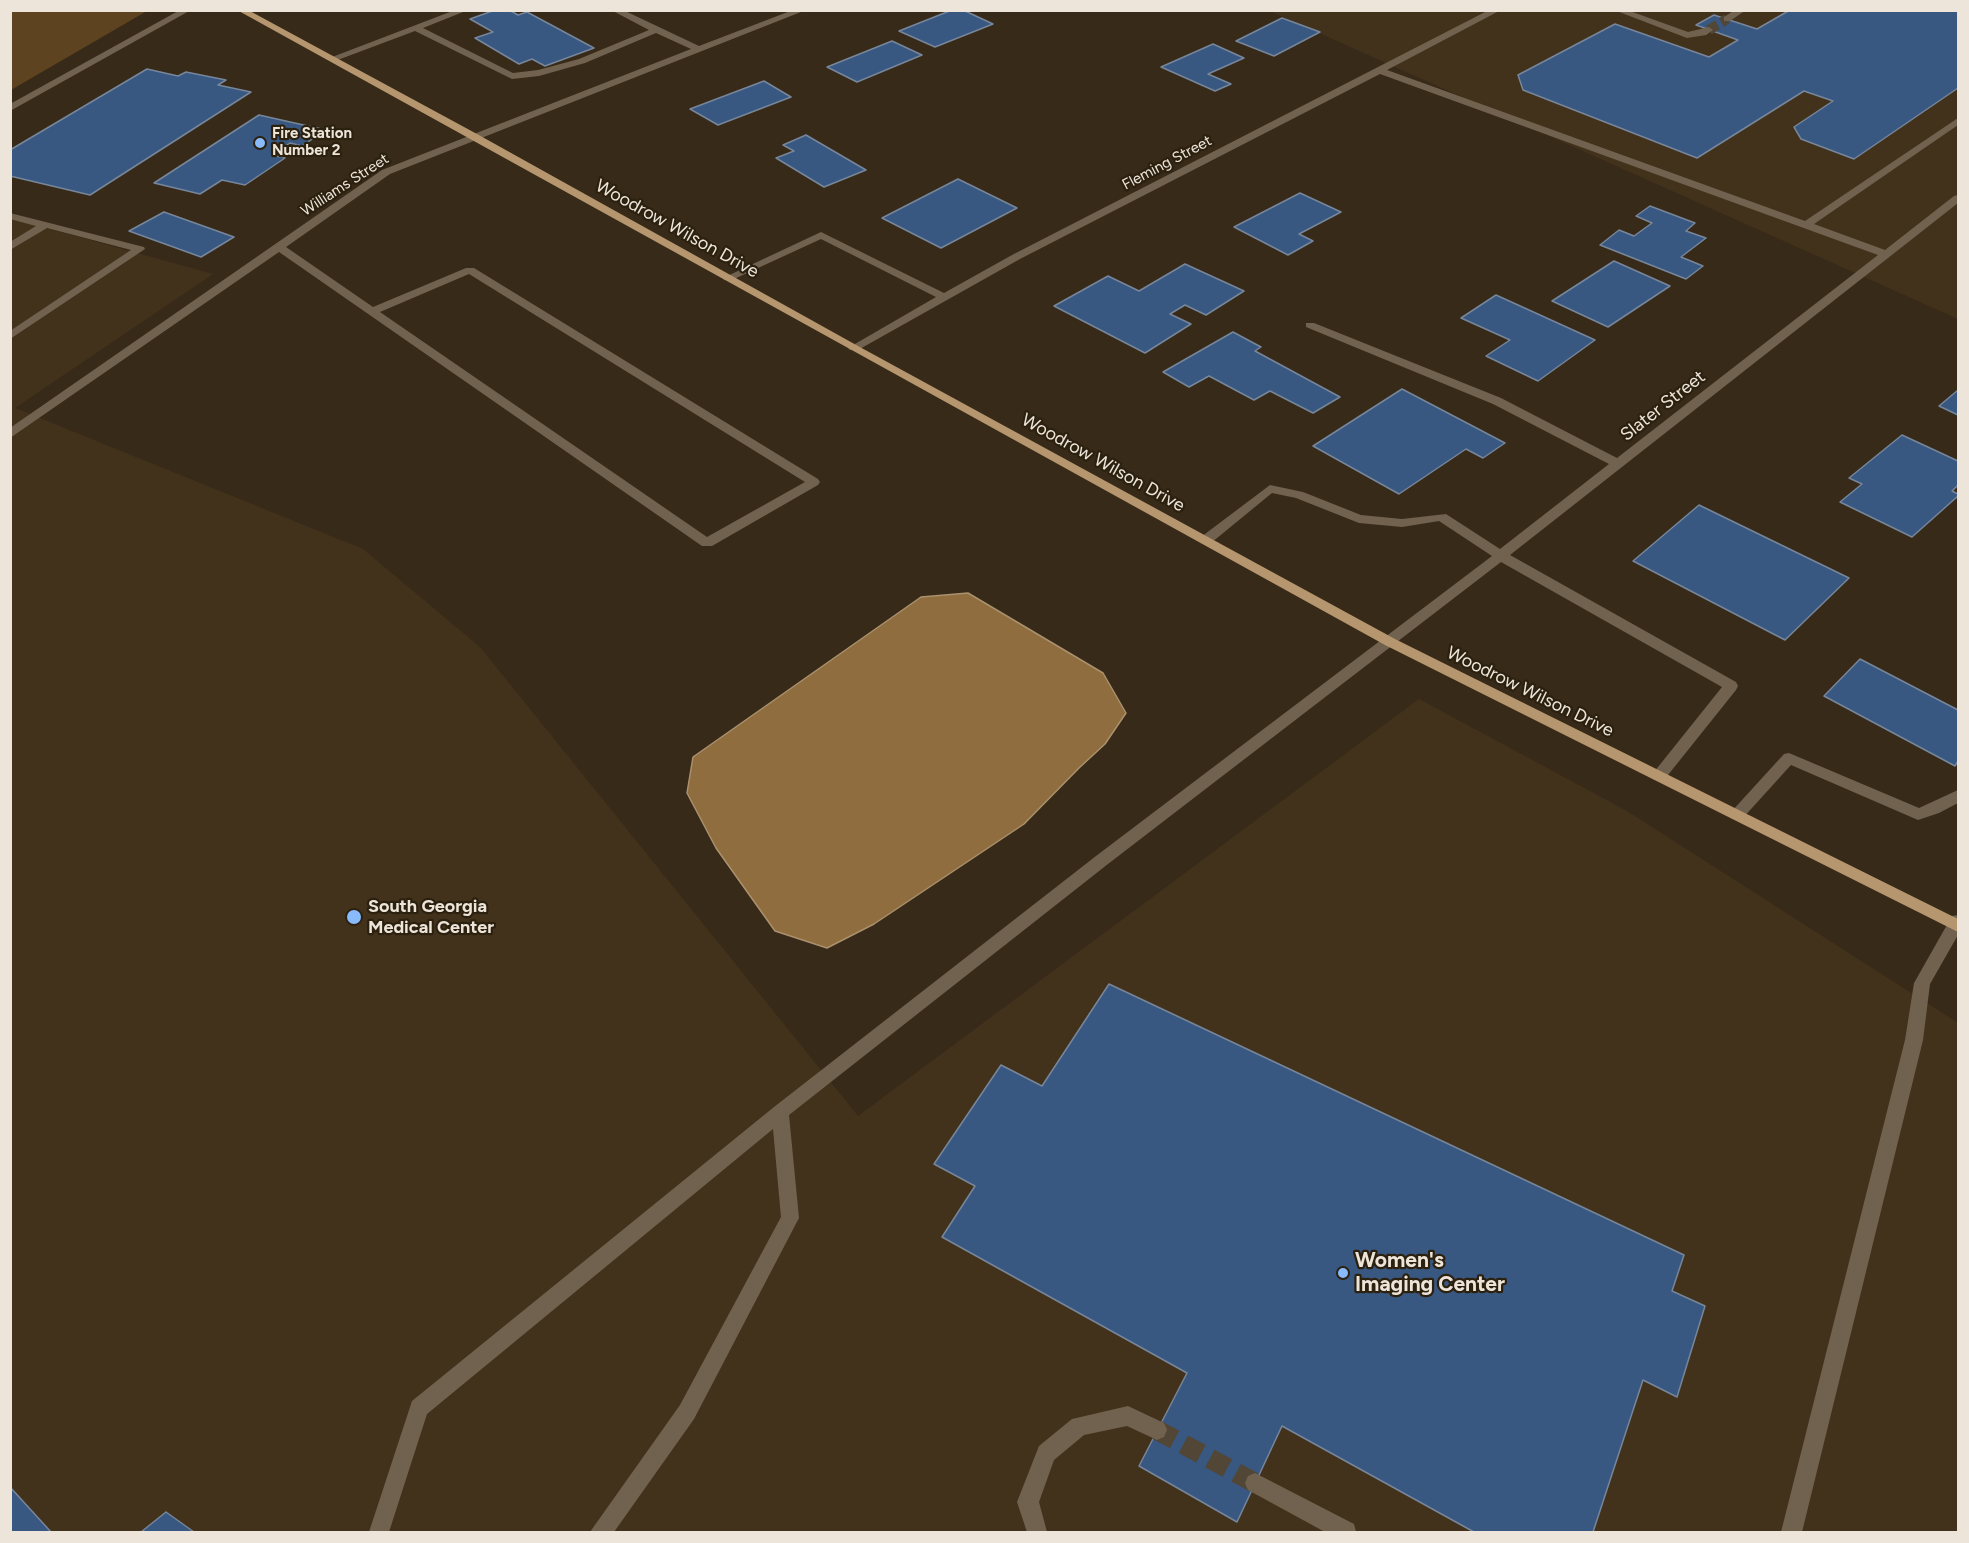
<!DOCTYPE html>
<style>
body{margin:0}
#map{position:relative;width:1969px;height:1543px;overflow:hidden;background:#372a19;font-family:Figtree,sans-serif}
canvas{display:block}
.frame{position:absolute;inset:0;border:12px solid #ede5da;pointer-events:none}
</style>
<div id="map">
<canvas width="1969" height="1543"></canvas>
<div class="frame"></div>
</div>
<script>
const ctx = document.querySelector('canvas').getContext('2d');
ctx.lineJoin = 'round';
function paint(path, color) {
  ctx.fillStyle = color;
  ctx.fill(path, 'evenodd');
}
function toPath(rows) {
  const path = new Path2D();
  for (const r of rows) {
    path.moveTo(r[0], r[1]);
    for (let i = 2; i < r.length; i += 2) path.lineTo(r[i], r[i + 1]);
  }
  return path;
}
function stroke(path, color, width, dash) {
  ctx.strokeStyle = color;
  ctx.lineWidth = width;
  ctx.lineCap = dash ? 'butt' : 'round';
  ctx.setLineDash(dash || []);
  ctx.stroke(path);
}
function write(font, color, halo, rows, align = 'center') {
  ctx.font = font + ' Figtree,sans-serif';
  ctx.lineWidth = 4.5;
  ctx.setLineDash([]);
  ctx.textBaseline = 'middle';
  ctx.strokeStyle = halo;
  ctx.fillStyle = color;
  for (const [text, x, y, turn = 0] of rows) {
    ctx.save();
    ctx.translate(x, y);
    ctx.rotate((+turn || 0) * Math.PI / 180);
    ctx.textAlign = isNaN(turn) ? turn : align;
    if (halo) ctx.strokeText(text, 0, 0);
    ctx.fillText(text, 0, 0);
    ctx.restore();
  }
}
const built = toPath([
 [1270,11,1958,11,1958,319],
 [10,218,213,274,15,408,363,549,480,647,858,1116,1419,699,1627,811,1958,1023,1958,1532,11,1532]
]);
const green = toPath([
 [11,10,147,10,147,11,11,90]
]);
const water = toPath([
 [968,593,1103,673,1126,713,1105,744,1079,768,1024,824,874,924,827,948,775,931,716,848,687,793,693,757,921,597,968,593]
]);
const building = toPath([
 [495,10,509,10,518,15,527,12,594,48,545,66,532,59,519,64,475,38,493,32,470,19,495,10],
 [952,10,963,10,993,24,935,47,899,31,952,10],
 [1790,10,1958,10,1958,88,1854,159,1801,139,1794,127,1833,101,1804,91,1697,158,1523,90,1518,75,1615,24,1709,57,1738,40,1696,25,1714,15,1757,29,1790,10],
 [1282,18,1320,32,1274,56,1236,41,1282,18],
 [892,41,922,55,857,82,827,67,892,41],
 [1213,44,1244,58,1208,74,1231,84,1215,91,1161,67,1213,44],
 [147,69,178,76,186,72,226,80,218,85,251,92,90,195,10,176,10,150,147,69],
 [764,81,791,97,718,125,690,109,764,81],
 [259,115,326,130,302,146,290,143,272,155,285,158,245,185,222,180,200,194,154,183,259,115],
 [806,135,866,170,824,187,776,158,794,151,783,145,806,135],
 [958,179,1017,208,941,248,882,218,958,179],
 [1300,193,1341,212,1299,234,1313,241,1288,255,1234,227,1300,193],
 [1650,206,1695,223,1686,231,1706,238,1681,257,1703,266,1686,279,1600,245,1619,230,1634,236,1652,223,1636,216,1650,206],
 [164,212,234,237,201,257,129,231,164,212],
 [1614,261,1670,286,1608,327,1552,301,1614,261],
 [1185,264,1244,291,1206,315,1185,305,1170,314,1191,324,1145,353,1054,306,1108,276,1139,291,1185,264],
 [1496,295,1595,340,1538,381,1486,356,1510,340,1461,318,1496,295],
 [1233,332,1261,347,1255,351,1340,397,1313,413,1270,391,1254,400,1209,376,1189,387,1163,372,1233,332],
 [1402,389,1505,443,1483,458,1466,449,1399,494,1313,446,1402,389],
 [1958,390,1958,415,1939,406,1958,390],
 [1902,435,1958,461,1958,485,1952,491,1958,494,1958,496,1912,537,1840,502,1862,484,1849,478,1902,435],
 [1699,505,1849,578,1785,640,1633,561,1699,505],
 [1860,659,1958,710,1958,761,1955,766,1824,696,1860,659],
 [1109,984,1684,1255,1672,1291,1705,1306,1677,1397,1643,1380,1593,1532,1474,1532,1282,1426,1237,1522,1139,1466,1187,1373,942,1237,975,1186,934,1164,1001,1065,1042,1086,1109,984],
 [10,1487,51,1532,10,1532,10,1487],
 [166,1512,194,1532,141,1532,166,1512]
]);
const minorTunnelFar1 = toPath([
 [1709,30,1727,19]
]);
const minorTunnel = toPath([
 [1157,1430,1255,1483]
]);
const minor = toPath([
 [180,10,191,10,10,111,10,104,180,10],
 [455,10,468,10,423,28,513,73,538,70,579,59,649,30,611,10,623,10,699,46,793,10,806,10,390,174,286,247,373,307,466,268,474,268,818,479,820,482,818,485,712,546,702,546,279,252,10,438,10,428,382,170,691,49,656,33,585,63,539,76,512,79,415,31,335,61,327,59,455,10],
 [469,274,805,482,707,537,380,312,469,274],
 [1489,10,1501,10,1387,70,1805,221,1958,118,1958,125,1814,224,1885,250,1954,196,1958,195,1958,203,1510,555,1736,682,1738,686,1736,690,1664,780,1654,780,1651,776,1654,772,1722,687,1501,562,1108,864,789,1115,799,1218,694,1419,614,1532,590,1532,680,1405,781,1217,773,1129,427,1414,389,1532,369,1532,412,1401,774,1107,1096,856,1492,556,1439,521,1402,527,1359,523,1296,498,1272,493,1211,543,1201,543,1199,540,1201,537,1270,485,1303,492,1361,515,1402,519,1446,514,1500,549,1609,464,1493,404,1306,327,1306,323,1314,323,1501,398,1617,458,1878,255,1380,74,1020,259,858,350,850,350,848,348,936,297,821,239,732,280,724,280,723,278,821,232,944,293,1012,255,1489,10],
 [1614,10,1627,10,1688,32,1709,27,1713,30,1706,35,1687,38,1614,10],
 [1735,10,1746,10,1730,21,1724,21,1724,17,1735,10],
 [10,213,144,247,145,249,10,339,10,331,131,250,47,228,10,250,10,242,36,226,10,219,10,213],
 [1789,753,1919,808,1958,790,1958,803,1939,813,1918,820,1791,765,1742,819,1732,819,1729,815,1732,811,1784,754,1789,753],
 [1958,915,1958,935,1930,984,1923,1040,1802,1532,1781,1532,1905,1040,1914,983,1952,916,1958,915],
 [1128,1406,1164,1423,1167,1430,1164,1437,1157,1440,1127,1426,1084,1435,1054,1460,1039,1502,1047,1532,1027,1532,1017,1502,1039,1446,1072,1419,1128,1406],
 [1255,1473,1354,1524,1356,1532,1325,1532,1248,1490,1245,1483,1248,1476,1255,1473]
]);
const major = toPath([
 [237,10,248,10,477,134,858,346,1395,639,1958,919,1958,932,1385,645,237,10]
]);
const markers = [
 [260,143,6,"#89bafc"],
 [354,917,8,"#89bafc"],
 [1343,1273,6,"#89bafc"]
];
const farPoinames = [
 ["Fire Station",272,134],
 ["Number 2",272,151]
];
const farStreetnames = [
 ["Fleming Street",1167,163,-28],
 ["Williams Street",345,185,-33]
];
const streetNames = [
 ["Woodrow Wilson Drive",677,229,29],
 ["Slater Street",1663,406,-38],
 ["Woodrow Wilson Drive",1103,463,29],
 ["Woodrow Wilson Drive",1530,692,26]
];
const poiNames = [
 ["South Georgia",368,907],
 ["Medical Center",368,928]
];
const nearPoinames = [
 ["Women's",1355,1261],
 ["Imaging Center",1355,1285]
];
paint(built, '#43321b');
paint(green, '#5d4320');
paint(water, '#8f6d3e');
stroke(water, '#ab916d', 1.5);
paint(building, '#385881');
stroke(building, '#77869a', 1.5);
stroke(minorTunnelFar1, '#524636', 10, [10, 4.5]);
stroke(minorTunnel, '#524636', 20, [20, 10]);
paint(minor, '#71624f');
paint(major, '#b5966e');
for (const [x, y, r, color] of markers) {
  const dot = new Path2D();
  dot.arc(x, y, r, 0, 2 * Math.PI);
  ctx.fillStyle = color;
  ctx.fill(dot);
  stroke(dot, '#2c200f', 2);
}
write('bold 15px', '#ede5da', '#2c200f', farPoinames, 'left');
write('15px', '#ede5da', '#2c200f', farStreetnames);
write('18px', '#ede5da', '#2c200f', streetNames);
write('bold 18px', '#ede5da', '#2c200f', poiNames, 'left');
write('bold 21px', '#ede5da', '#2c200f', nearPoinames, 'left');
</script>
